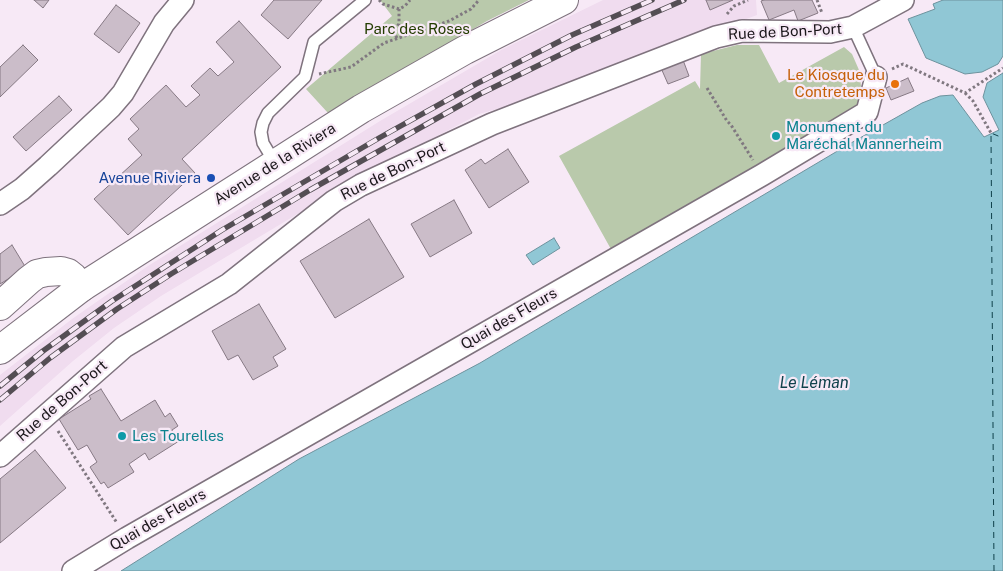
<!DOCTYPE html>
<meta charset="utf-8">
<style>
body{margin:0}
canvas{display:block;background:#f7e9f6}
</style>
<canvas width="1003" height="571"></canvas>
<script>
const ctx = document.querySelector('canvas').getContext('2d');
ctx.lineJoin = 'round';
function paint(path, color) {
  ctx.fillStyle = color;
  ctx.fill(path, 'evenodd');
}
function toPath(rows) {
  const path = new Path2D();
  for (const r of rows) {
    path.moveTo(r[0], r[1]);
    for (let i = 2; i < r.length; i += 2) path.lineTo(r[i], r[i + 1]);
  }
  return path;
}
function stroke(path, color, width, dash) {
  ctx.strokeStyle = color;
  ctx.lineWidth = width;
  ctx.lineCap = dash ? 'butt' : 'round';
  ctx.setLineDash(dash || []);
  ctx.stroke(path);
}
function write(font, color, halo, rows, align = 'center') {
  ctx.font = font + ' "Public Sans",sans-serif';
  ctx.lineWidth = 4.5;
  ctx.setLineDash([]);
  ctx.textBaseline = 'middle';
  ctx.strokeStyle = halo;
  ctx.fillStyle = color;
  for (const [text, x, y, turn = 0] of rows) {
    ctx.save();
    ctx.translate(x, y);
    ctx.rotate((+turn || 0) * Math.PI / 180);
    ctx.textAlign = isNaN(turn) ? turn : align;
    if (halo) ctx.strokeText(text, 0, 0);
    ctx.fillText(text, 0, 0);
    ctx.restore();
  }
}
const built = toPath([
 [603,0,756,0,757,15,529,100,479,114,354,180,161,296,114,328,73,361,0,426,0,375,72,319,148,266,380,121,503,49]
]);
const green = toPath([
 [380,0,529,0,487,21,328,113,306,89,392,16],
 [737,45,759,45,779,83,844,47,852,54,859,70,861,86,861,99,858,109,612,251,559,156,695,81,700,89,701,54]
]);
const water = toPath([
 [943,0,1003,0,1003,56,998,64,982,72,965,74,926,58,908,19,935,9,933,4,943,0],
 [1003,73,1003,571,121,571,299,459,480,363,851,143,922,103,940,96,953,95,984,137,999,130,983,97,987,83,1003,73],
 [554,238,560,248,533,265,526,255,554,238]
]);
const ferry = toPath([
 [994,571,991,133,1003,138]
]);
const building = toPath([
 [34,0,49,0,43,8,34,0],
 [274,0,322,0,288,39,261,15,274,0],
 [706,0,733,0,710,10,706,0],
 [764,0,812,0,818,13,798,21,794,10,769,20,761,1,764,0],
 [116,5,140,23,119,53,94,34,116,5],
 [239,21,281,67,182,159,195,173,128,235,94,199,142,155,128,139,139,129,130,119,166,85,186,107,200,95,191,86,210,68,218,76,234,62,216,42,239,21],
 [23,45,38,60,0,97,0,67,23,45],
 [683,60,689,76,668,84,661,68,683,60],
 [908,78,914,91,891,100,886,88,908,78],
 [59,96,72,110,26,151,13,137,59,96],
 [508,149,529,182,489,208,465,170,481,159,485,164,508,149],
 [454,200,472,233,430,257,411,224,454,200],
 [369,219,404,277,335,318,300,261,369,219],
 [12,245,26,268,0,284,0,254,12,245],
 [259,304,286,349,273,357,278,366,253,380,238,355,228,360,212,331,259,304],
 [101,389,121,421,155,400,165,417,170,413,178,426,172,430,179,441,149,460,145,453,129,464,134,472,108,488,104,482,101,484,90,467,97,462,87,445,78,450,59,419,91,399,89,396,101,389],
 [35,450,66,488,0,543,0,479,35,450]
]);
const path = toPath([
 [379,0,383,4,399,9,405,6,410,0],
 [817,0,822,13],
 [727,14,734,6,748,0],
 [397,38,393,31,399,24,399,9],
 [892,69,903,64,965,93,1003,68],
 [319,74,351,67,384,43,449,21,471,9,479,0],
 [707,88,727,121,731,125,753,160],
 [965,93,973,101,991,133],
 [58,431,117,523]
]);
const lane = toPath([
 [853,27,876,77],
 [275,163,263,143,261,132,263,123,268,113,305,77,314,42,365,0]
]);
const street = toPath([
 [0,204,22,189,48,166,111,107,123,93,164,23,183,0],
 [0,456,124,347,229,284,334,201,361,185,492,124,716,37,742,31,830,32,853,27,903,0],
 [73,571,127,538,762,175,867,112,876,77]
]);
const secondary = toPath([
 [0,306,29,280,37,274,46,272,61,271,68,273,73,277,82,287]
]);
const primary = toPath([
 [0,350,82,287,361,109,465,50,564,0]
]);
const rail = toPath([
 [0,386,43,351,112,301,222,230,379,138,476,84,572,35,652,0],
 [0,400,50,358,117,309,171,274,310,190,480,94,576,47,684,0]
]);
const markers = [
 [895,84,5,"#e8710a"],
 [776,136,5,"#0f9aa8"],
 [211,178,5,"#1a4fb4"],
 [122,436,5,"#0f9aa8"]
];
const parkNames = [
 ["Parc des Roses",417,29]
];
const streetNames = [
 ["Rue de Bon-Port",785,32,-3],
 ["Avenue de la Riviera",275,164,-32],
 ["Rue de Bon-Port",393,171,-26],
 ["Quai des Fleurs",509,319,-30],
 ["Rue de Bon-Port",62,401,-41],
 ["Quai des Fleurs",158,520,-30]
];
const foodNames = [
 ["Le Kiosque du",885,75],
 ["Contretemps",885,92]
];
const cultureNames = [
 ["Monument du",786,127],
 ["Maréchal Mannerheim",786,144],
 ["Les Tourelles",132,436]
];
const transitNames = [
 ["Avenue Riviera",201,178]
];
const waterNames = [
 ["Le Léman",814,383]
];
paint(built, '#f0dcef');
paint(green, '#b9c9ab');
paint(water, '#90c7d5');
stroke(water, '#6d929d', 1);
stroke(ferry, '#0f414b', 1, [6, 5]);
paint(building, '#cbbdc9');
stroke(building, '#867984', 1);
stroke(lane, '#7f737e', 14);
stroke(street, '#7f737e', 24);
stroke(secondary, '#7f737e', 30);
stroke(primary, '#7f737e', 30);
stroke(path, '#807880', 3, [2.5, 2.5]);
stroke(lane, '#fff', 11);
stroke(street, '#fff', 21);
stroke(secondary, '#fff', 28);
stroke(primary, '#fff', 28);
stroke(rail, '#544e54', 5.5);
stroke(rail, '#f7e9f6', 4, [11]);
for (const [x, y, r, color] of markers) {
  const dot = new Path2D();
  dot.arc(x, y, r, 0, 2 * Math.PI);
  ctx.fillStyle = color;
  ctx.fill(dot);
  stroke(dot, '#f7e9f6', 2);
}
write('15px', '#243d00', '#f7e9f6', parkNames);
write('15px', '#1b171b', '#f7e9f6', streetNames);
write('15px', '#c56008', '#f7e9f6', foodNames, 'right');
write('15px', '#0d838f', '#f7e9f6', cultureNames, 'left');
write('15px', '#164399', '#f7e9f6', transitNames, 'right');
write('italic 16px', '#0f414b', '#f7e9f6', waterNames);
</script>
